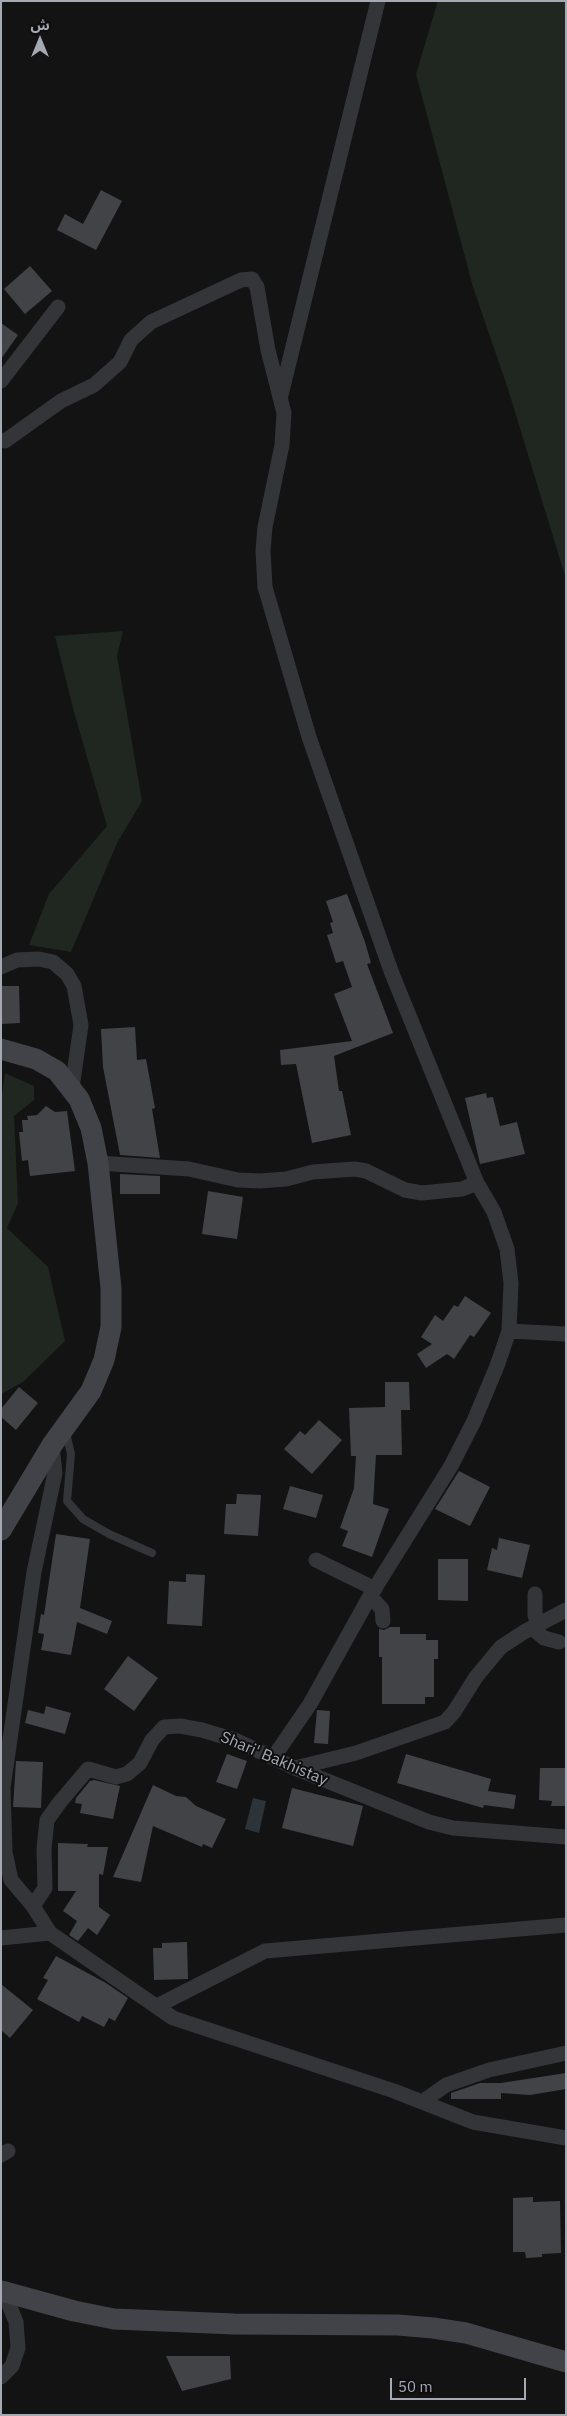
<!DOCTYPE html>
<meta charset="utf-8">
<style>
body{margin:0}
#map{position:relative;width:567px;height:2416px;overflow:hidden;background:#131314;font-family:"IBM Plex Sans","Noto Sans Arabic",sans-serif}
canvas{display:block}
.frame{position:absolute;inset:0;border:2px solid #a5a9b4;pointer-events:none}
.north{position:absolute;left:15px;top:15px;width:50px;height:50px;-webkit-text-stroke:4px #0e0e0f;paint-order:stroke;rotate:0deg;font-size:14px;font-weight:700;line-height:20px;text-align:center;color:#a5a9b4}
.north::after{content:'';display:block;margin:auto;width:18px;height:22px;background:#a5a9b4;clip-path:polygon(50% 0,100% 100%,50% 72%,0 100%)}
.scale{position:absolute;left:390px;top:2378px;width:136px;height:22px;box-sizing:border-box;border:2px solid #a5a9b4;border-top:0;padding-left:6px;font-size:15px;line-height:18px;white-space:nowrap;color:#a5a9b4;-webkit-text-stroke:4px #0e0e0f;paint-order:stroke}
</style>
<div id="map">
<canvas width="567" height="2416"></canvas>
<div class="frame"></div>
<div class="north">ش</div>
<div class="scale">50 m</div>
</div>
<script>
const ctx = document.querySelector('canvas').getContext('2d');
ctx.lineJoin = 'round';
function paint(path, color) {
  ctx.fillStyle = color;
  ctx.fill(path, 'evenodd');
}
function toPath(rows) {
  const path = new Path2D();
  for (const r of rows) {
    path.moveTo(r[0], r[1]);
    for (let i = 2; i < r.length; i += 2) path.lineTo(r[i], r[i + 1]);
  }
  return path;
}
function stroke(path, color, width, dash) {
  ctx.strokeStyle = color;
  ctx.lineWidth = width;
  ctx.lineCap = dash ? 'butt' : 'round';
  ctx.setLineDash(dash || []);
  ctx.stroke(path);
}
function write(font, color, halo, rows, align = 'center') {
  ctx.font = font + ' "IBM Plex Sans",sans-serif';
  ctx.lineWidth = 4;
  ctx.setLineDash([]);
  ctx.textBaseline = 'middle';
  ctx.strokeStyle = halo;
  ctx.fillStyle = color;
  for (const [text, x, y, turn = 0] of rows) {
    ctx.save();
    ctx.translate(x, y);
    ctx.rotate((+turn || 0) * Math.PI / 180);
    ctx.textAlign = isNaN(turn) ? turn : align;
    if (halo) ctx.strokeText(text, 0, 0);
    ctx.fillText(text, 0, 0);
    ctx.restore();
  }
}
const green = toPath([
 [438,1,566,1,566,579,508,389,473,287,416,74],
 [123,631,117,656,142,801,117,843,71,952,29,945,49,894,107,826,74,712,55,636],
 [5,1073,34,1086,34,1100,14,1116,18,1203,7,1228,48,1267,65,1341,23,1382,1,1394,1,1102]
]);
const water = toPath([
 [253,1798,266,1801,259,1833,245,1829]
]);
const building = toPath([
 [101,190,122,201,96,250,57,230,65,214,83,224],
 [30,266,52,291,25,314,4,289],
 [1,323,18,335,1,359],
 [347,894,365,942,371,963,367,964,393,1033,334,1056,339,1091,342,1091,351,1135,312,1143,296,1064,281,1065,280,1050,352,1041,334,994,352,987,343,961,336,963,327,935,333,933,330,923,333,922,326,901],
 [1,986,19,986,20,1023,1,1024],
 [135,1027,137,1060,146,1059,155,1108,152,1109,160,1158,120,1155,103,1067,101,1029],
 [486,1093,487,1098,493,1097,500,1126,517,1122,525,1154,480,1164,465,1098],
 [46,1106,55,1112,67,1111,75,1171,30,1176,28,1160,22,1161,19,1132,23,1132,22,1120,28,1120,27,1116,37,1115],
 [120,1174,160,1176,160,1194,120,1194],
 [208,1191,243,1197,237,1239,202,1234],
 [465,1296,491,1313,474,1337,470,1335,454,1359,447,1354,426,1368,417,1354,432,1344,421,1337,435,1315,443,1321,454,1305,458,1307],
 [385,1382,409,1382,410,1410,401,1410,402,1455,376,1455,373,1504,389,1509,372,1557,342,1546,348,1531,340,1528,354,1488,356,1456,351,1456,349,1408,385,1407],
 [19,1387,38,1403,16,1430,1,1417,1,1409],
 [319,1420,342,1440,312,1474,284,1449,300,1431,305,1435],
 [459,1471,490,1487,470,1526,435,1509],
 [290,1486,323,1495,316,1518,283,1509],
 [237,1494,261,1495,258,1536,224,1534,226,1504,236,1504],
 [56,1534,90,1539,80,1608,112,1621,107,1634,77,1622,71,1655,41,1650,44,1634,38,1633,41,1614,44,1615],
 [499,1538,530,1545,522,1578,487,1570,492,1548,497,1550],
 [438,1559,468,1559,468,1601,438,1600],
 [186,1574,205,1575,202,1626,167,1624,169,1581,186,1582],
 [390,1627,400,1627,400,1634,426,1634,426,1640,438,1640,438,1659,434,1659,434,1697,425,1697,425,1704,382,1704,382,1657,379,1657,379,1629,384,1630],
 [128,1656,158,1678,134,1711,104,1689],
 [46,1706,71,1713,65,1734,25,1723,28,1710,44,1714],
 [317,1710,330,1711,328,1744,314,1743],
 [227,1754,247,1761,237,1789,216,1782],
 [406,1754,491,1779,488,1791,516,1795,514,1809,484,1805,483,1808,397,1783],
 [16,1761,43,1762,41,1808,13,1807],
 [540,1768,566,1768,566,1806,551,1806,552,1801,539,1800],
 [94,1780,120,1786,113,1819,80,1813,82,1804,75,1803,76,1798,90,1781],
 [153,1785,176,1796,186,1797,196,1806,226,1819,212,1848,203,1844,202,1847,153,1826,141,1882,113,1877],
 [292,1788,363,1806,353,1846,282,1828],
 [58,1843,88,1844,87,1847,108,1847,103,1875,99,1874,99,1907,110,1915,97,1935,88,1928,78,1941,69,1935,77,1921,63,1911,76,1891,58,1891],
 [187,1942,188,1979,154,1980,153,1948,162,1948,162,1943],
 [56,1956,106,1983,128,1998,115,2021,109,2018,104,2027,82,2016,79,2022,37,1999,48,1980,43,1978],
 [1,1984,33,2010,10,2038,1,2030],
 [566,2073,566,2089,530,2095,501,2093,501,2099,451,2099,451,2093,480,2083,501,2083],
 [533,2197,533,2202,560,2201,561,2253,542,2254,542,2257,526,2258,525,2252,513,2252,513,2198],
 [166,2356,230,2356,231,2379,182,2391]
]);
const lane = toPath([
 [66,1433,71,1454,67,1501,83,1519,109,1534,152,1553]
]);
const street = toPath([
 [1,381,58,307],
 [281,395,378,1],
 [1,440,5,441,61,401,94,385,120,362,131,340,151,322,241,280,252,279,257,287,268,350,284,413,282,445,265,527,263,551,265,587,309,737,391,971,477,1183,494,1212,507,1249,511,1283,509,1331,497,1366,474,1421,451,1466,370,1596,310,1704,273,1758],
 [1,967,17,960,39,959,53,962,67,974,74,986,81,1025,72,1088],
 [98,1163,189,1169,238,1180,260,1181,286,1179,313,1172,355,1169,366,1171,405,1190,422,1193,462,1189,477,1183],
 [509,1331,566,1334],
 [52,1445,55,1473,34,1572,3,1788,5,1852,11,1880,33,1906,45,1888,44,1849,47,1820,60,1802,88,1769,116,1777,127,1774,140,1763,152,1740,164,1727,180,1726,202,1730,235,1740,295,1768,429,1822,453,1828,566,1837],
 [316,1560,375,1589],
 [535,1594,535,1615,538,1625],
 [370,1596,382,1609,383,1621],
 [532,1628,544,1638,559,1642],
 [295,1768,356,1753,445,1722,454,1712,476,1677,501,1647,524,1632,566,1610],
 [33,1906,50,1933,173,2018,394,2091,473,2122,566,2138],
 [1,1938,50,1933],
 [157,2006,265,1951,566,1925],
 [422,2102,446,2085,489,2070,566,2053],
 [1,2155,8,2151],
 [1,2377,12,2366,18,2348,16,2322,4,2292]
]);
const secondary = toPath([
 [1,1049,36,1059,57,1071,79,1099,91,1128,98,1163,111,1288,111,1327,104,1360,91,1391,52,1445,1,1530],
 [1,2291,74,2311,114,2319,234,2324,398,2325,433,2328,466,2333,566,2362]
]);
const streetNames = [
 ["Shari' Bakhistay",274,1759,23]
];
paint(green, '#1f2720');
paint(water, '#2c3339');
paint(building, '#424347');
stroke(lane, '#343539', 8);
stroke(street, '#343539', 15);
stroke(secondary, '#424349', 21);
write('16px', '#a5a9b4', '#0e0e0f', streetNames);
</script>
